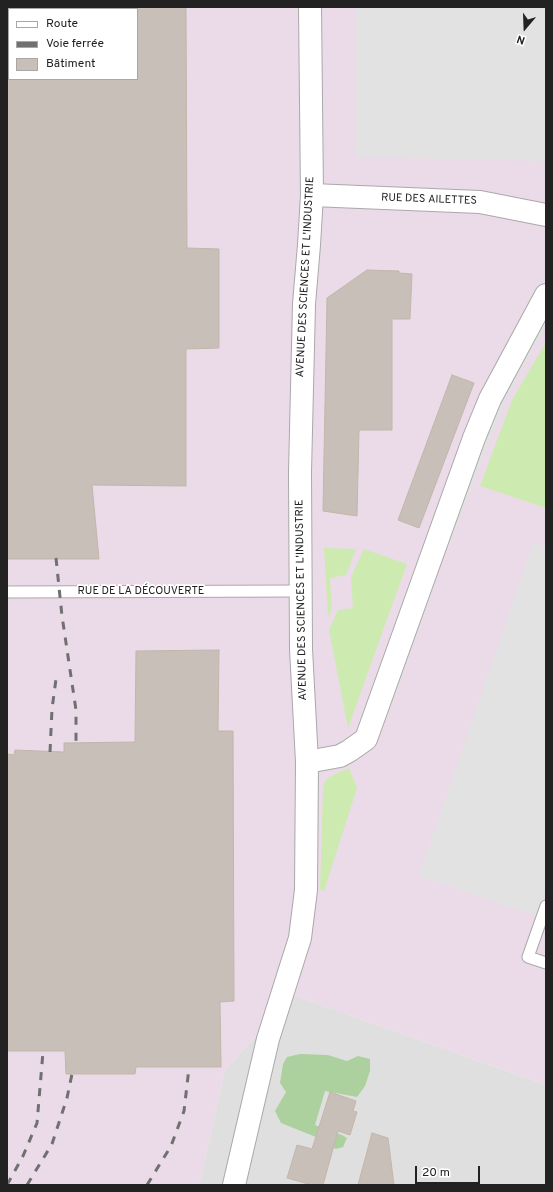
<!DOCTYPE html>
<meta charset="utf-8">
<style>
body{margin:0}
#map{position:relative;width:553px;height:1192px;overflow:hidden;background:#f2efe9;font-family:Overpass,sans-serif}
canvas{display:block}
.frame{position:absolute;inset:0;border:8px solid #222;pointer-events:none}
.legend{position:absolute;left:8px;top:8px;width:130px;height:72px;box-sizing:border-box;background:#fff;border:1px solid #a7a7a7;margin:0;padding:5px 7px;list-style:none;font-size:12px;color:#222}
.legend li{display:flex;align-items:center;gap:8px;height:20px}
.legend b{width:20px;border:1px solid #a7a7a7}
.north{position:absolute;left:505px;top:8px;width:40px;height:40px;-webkit-text-stroke:3px #fff;paint-order:stroke;rotate:199deg;font-size:11px;font-weight:700;line-height:16px;text-align:center;color:#222}
.north::after{content:'';display:block;margin:auto;width:14px;height:18px;background:#222;clip-path:polygon(50% 0,100% 100%,50% 72%,0 100%)}
.scale{position:absolute;left:415px;top:1166px;width:65px;height:18px;box-sizing:border-box;border:2px solid #222;border-top:0;padding-left:5px;font-size:12px;line-height:14px;white-space:nowrap;color:#222;-webkit-text-stroke:3px #fff;paint-order:stroke}
</style>
<div id="map">
<canvas width="553" height="1192"></canvas>
<div class="frame"></div>
<ul class="legend">
<li><b style="height:5px;background:#fff"></b>Route</li>
<li><b style="height:5px;background:#707070"></b>Voie ferrée</li>
<li><b style="height:11px;background:#c7bfb8"></b>Bâtiment</li>
</ul>
<div class="north">N</div>
<div class="scale">20 m</div>
</div>
<script>
const ctx = document.querySelector('canvas').getContext('2d');
ctx.lineJoin = 'round';
function paint(path, color) {
  ctx.fillStyle = color;
  ctx.fill(path, 'evenodd');
}
function toPath(rows) {
  const path = new Path2D();
  for (const r of rows) {
    path.moveTo(r[0], r[1]);
    for (let i = 2; i < r.length; i += 2) path.lineTo(r[i], r[i + 1]);
  }
  return path;
}
function stroke(path, color, width, dash) {
  ctx.strokeStyle = color;
  ctx.lineWidth = width;
  ctx.lineCap = dash ? 'butt' : 'round';
  ctx.setLineDash(dash || []);
  ctx.stroke(path);
}
function write(font, color, halo, rows, align = 'center') {
  ctx.font = font + ' Overpass,sans-serif';
  ctx.lineWidth = 3.5;
  ctx.setLineDash([]);
  ctx.textBaseline = 'middle';
  ctx.strokeStyle = halo;
  ctx.fillStyle = color;
  for (const [text, x, y, turn = 0] of rows) {
    ctx.save();
    ctx.translate(x, y);
    ctx.rotate((+turn || 0) * Math.PI / 180);
    ctx.textAlign = isNaN(turn) ? turn : align;
    if (halo) ctx.strokeText(text, 0, 0);
    ctx.fillText(text, 0, 0);
    ctx.restore();
  }
}
const residential = toPath([
 [293,995,546,1085,546,1185,199,1185,225,1070]
]);
const industrial = toPath([
 [7,7,546,7,546,1085,293,995,225,1070,199,1185,7,1185],
 [9,9,137,9,137,79,9,79]
]);
const grass = toPath([
 [546,342,546,508,480,486,512,400],
 [324,548,356,549,346,575,330,578,332,608,328,617],
 [364,549,407,564,348,728,329,630,338,610,353,608,351,577],
 [349,768,357,788,324,891,320,889,323,788,325,781,329,777]
]);
const forest = toPath([
 [300,1054,328,1055,347,1061,358,1056,370,1059,370,1071,365,1086,357,1097,325,1091,315,1125,342,1135,347,1138,343,1147,336,1149,316,1137,281,1123,275,1111,286,1092,280,1083,283,1064,287,1057]
]);
const parking = toPath([
 [355,7,546,7,546,161,355,157],
 [546,311,546,325,505,400,448,549,442,547,487,426],
 [533,543,546,547,546,888,536,916,419,876],
 [412,575,418,577,361,733,356,731],
 [430,581,435,584,385,723,379,721]
]);
const building = toPath([
 [137,7,186,7,187,248,219,249,219,348,186,349,186,486,92,485,99,559,7,559,7,79,137,79,137,7],
 [367,270,399,271,399,273,412,274,410,319,392,319,392,430,359,430,357,516,323,511,327,298,367,270],
 [452,375,474,383,419,528,398,520,452,375],
 [219,650,218,731,233,731,234,1001,220,1002,221,1067,136,1067,135,1074,66,1074,65,1051,7,1051,7,754,14,755,15,750,64,752,64,743,135,742,136,651,219,650],
 [330,1092,356,1101,353,1111,357,1112,350,1135,338,1131,323,1185,312,1185,287,1178,297,1145,312,1149,330,1092],
 [372,1133,388,1138,394,1185,358,1185,372,1133]
]);
const service = toPath([
 [7,592,301,591],
 [546,906,528,957,546,963]
]);
const minor = toPath([
 [312,195,480,202,546,215],
 [307,762,340,756,349,751,366,739,474,438,490,399,546,295]
]);
const tertiary = toPath([
 [234,1185,268,1039,300,938,306,890,307,762,301,649,300,472,304,304,309,245,312,195,310,7]
]);
const rail = toPath([
 [56,558,62,616,76,710,76,743],
 [50,752,52,709,56,679],
 [7,1185,23,1156,37,1123,43,1052],
 [27,1185,52,1144,67,1098,72,1074],
 [147,1185,171,1146,184,1111,189,1068]
]);
const streetNames = [
 ["RUE DES AILETTES",429,200,2],
 ["AVENUE DES SCIENCES ET L'INDUSTRIE",306,277,-87],
 ["RUE DE LA DÉCOUVERTE",141,592],
 ["AVENUE DES SCIENCES ET L'INDUSTRIE",302,600,-91]
];
paint(residential, '#e0dfdf');
paint(industrial, '#ebdbe8');
paint(grass, '#cdebb0');
paint(forest, '#add19e');
paint(parking, '#e2e2e2');
paint(building, '#c7bfb8');
stroke(building, '#c4b6ab', 1);
stroke(service, '#a9a9a9', 13);
stroke(minor, '#a9a9a9', 24);
stroke(tertiary, '#a9a9a9', 24);
stroke(service, '#fff', 11);
stroke(minor, '#fff', 22);
stroke(tertiary, '#fff', 22);
stroke(rail, '#707070', 3, [8, 8]);
write('11px', '#222', '#fff', streetNames);
</script>
